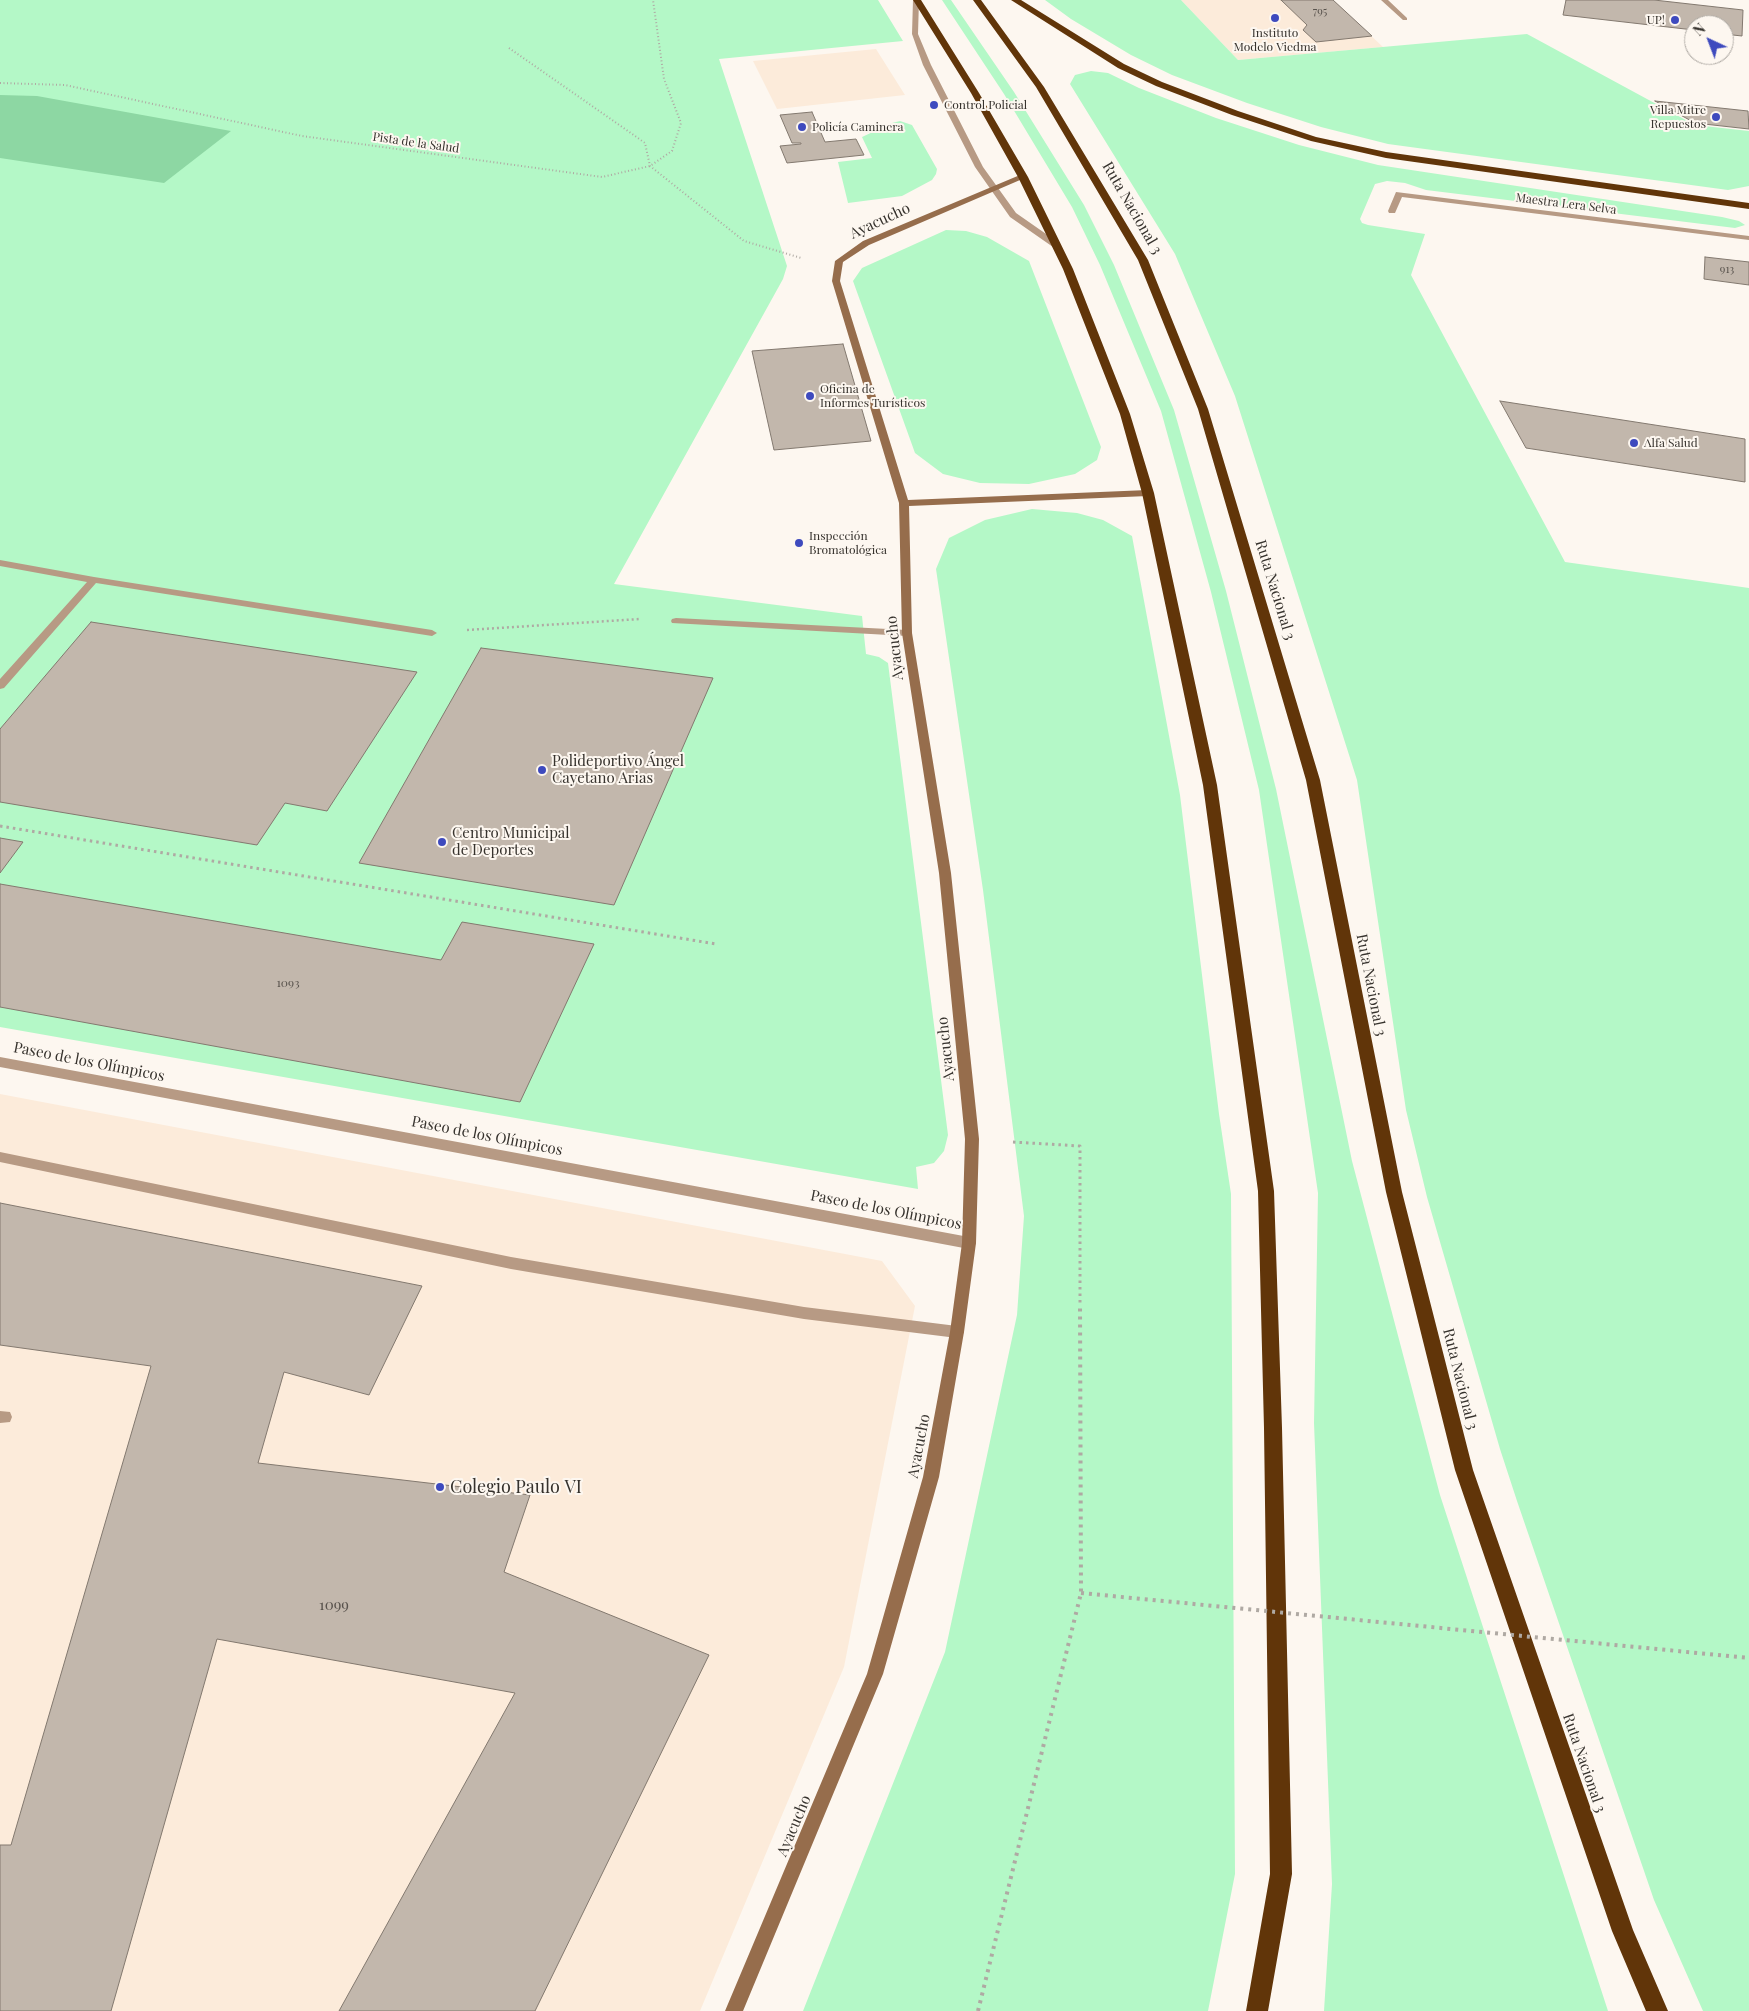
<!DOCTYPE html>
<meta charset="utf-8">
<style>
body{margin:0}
#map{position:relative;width:1749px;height:2011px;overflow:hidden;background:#fdf7f0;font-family:"Playfair Display",serif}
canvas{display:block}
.north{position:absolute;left:1684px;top:15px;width:50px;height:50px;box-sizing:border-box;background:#fdf7f0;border:1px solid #ada8a2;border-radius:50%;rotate:317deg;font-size:14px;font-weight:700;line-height:20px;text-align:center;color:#36322d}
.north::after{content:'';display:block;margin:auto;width:18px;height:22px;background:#3e4abe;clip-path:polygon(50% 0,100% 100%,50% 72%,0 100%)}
</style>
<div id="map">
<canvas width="1749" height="2011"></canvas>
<div class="north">N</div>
</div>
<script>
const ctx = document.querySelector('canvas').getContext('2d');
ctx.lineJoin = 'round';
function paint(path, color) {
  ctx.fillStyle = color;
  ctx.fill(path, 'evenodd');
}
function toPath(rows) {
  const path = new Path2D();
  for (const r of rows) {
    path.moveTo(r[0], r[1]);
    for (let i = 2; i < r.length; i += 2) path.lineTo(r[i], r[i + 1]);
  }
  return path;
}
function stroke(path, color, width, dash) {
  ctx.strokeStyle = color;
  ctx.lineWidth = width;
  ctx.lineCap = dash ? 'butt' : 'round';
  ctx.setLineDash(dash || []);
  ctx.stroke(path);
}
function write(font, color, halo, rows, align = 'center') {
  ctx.font = font + ' "Playfair Display",serif';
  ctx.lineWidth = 4;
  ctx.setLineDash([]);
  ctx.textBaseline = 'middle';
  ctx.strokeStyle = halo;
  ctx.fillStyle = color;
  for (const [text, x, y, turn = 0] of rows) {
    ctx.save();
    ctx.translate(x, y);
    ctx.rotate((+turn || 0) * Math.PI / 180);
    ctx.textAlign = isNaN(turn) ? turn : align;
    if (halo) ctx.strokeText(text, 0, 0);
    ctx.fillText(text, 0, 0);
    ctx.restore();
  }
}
const built = toPath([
 [1181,0,1333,0,1383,47,1238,60],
 [876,49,905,95,777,109,753,61],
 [0,1094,882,1261,915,1306,844,1667,700,2011,0,2011]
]);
const green = toPath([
 [0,0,878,0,903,41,719,59,787,266,783,279,614,584,862,616,866,654,879,657,888,663,948,1135,944,1151,934,1163,916,1167,918,1189,0,1027],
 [942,0,951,0,1014,92,1084,205,1114,265,1174,410,1226,591,1276,789,1352,1161,1440,1495,1608,2011,1324,2011,1332,1884,1314,1423,1318,1193,1259,790,1211,592,1161,411,1100,265,1072,207,1004,94],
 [1045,0,1181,0,1238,60,1527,34,1695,125,1749,131,1749,186,1728,190,1388,144,1321,127,1247,103,1172,75,1131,55,1071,19],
 [1091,71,1108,73,1139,88,1216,118,1299,145,1378,165,1722,217,1739,221,1745,225,1735,228,1426,190,1405,183,1387,181,1375,184,1360,219,1362,223,1368,225,1425,234,1411,275,1565,562,1749,588,1749,2011,1703,2011,1654,1900,1517,1501,1500,1449,1427,1197,1406,1110,1357,780,1235,396,1175,254,1070,84,1075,75],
 [900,121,912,125,937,169,936,174,932,180,902,196,848,203,838,162,872,158,862,137,892,123],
 [946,230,966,231,987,237,1029,261,1101,447,1097,460,1075,474,1029,484,980,483,943,474,915,453,853,281,862,268],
 [1032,509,1077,513,1103,520,1132,536,1180,795,1219,1114,1231,1194,1235,1874,1208,2011,803,2011,945,1652,1017,1315,1024,1216,983,890,936,569,949,538,985,520]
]);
const forest = toPath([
 [0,95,37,96,231,131,164,183,0,158]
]);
const building = toPath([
 [1281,0,1333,0,1372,36,1316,42,1303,30,1307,25,1281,0],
 [1566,0,1654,0,1743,10,1742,36,1724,34,1724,25,1694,25,1694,30,1563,15,1566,0],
 [1655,101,1748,111,1749,129,1695,123,1655,101],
 [812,112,825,142,856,139,864,155,787,163,780,146,801,144,801,143,792,143,780,115,812,112],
 [1705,257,1749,262,1749,285,1704,279,1705,257],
 [843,344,871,441,774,450,752,351,843,344],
 [1500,401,1745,439,1745,482,1526,448,1500,401],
 [91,622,417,672,327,811,285,803,257,845,0,802,0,729,91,622],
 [481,648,713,678,614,905,359,863,481,648],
 [0,838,23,842,0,873,0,838],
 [0,884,441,960,462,922,594,944,520,1102,0,1007,0,884],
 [0,1203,422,1286,369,1395,284,1372,258,1463,530,1495,504,1572,709,1655,535,2011,339,2011,515,1693,217,1639,111,2011,0,2011,0,1845,11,1845,151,1366,0,1345,0,1203]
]);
const pathFar3 = toPath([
 [509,48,645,143,650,166,744,241,801,258],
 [0,83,65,85,302,136,602,177,650,166,672,151,681,123,664,79,653,0]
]);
const pathFar2 = toPath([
 [467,630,640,619]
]);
const pathFar1 = toPath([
 [0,826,716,944],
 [1013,1142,1080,1146,1080,1306]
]);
const path = toPath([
 [978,2011,1081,1593,1080,1305]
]);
const lane = toPath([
 [913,0,919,0,918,34,931,65,983,167,1016,213,1059,243,1059,247,1053,247,1010,217,975,167,923,65,912,34,913,0],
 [0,560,94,577,432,630,437,633,432,636,96,583,4,688,0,689,0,679,87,582,0,566,0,560],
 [676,618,907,630,912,633,907,636,672,623,671,621,672,619,676,618],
 [0,1152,511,1257,804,1307,957,1326,962,1328,964,1332,962,1336,957,1338,804,1319,511,1269,0,1162,0,1152],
 [0,1411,10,1412,12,1417,10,1422,0,1423,0,1411]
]);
const street = toPath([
 [1381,0,1388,0,1407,18,1407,20,1403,20,1381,0],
 [1396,192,1749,236,1749,240,1402,197,1395,213,1389,213,1388,211,1396,192],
 [0,1057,969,1237,974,1239,976,1243,974,1247,969,1249,0,1067,0,1057]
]);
const secondary = toPath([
 [1020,175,1027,177,869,245,843,262,840,281,908,500,1148,490,1153,493,1148,496,909,506,912,633,951,873,979,1139,976,1243,964,1332,939,1477,883,1674,743,2011,725,2011,867,1674,923,1477,950,1332,962,1243,965,1139,939,873,902,633,899,503,832,281,835,261,863,241,1020,175]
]);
const highway = toPath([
 [913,0,921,0,979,93,1028,177,1073,269,1130,414,1154,493,1217,785,1274,1191,1282,1428,1292,1874,1268,2011,1246,2011,1270,1874,1264,1428,1258,1191,1203,785,1142,493,1120,414,1063,269,1018,177,971,93,913,0],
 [973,0,981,0,1044,87,1148,260,1208,409,1320,780,1402,1192,1473,1470,1633,1930,1668,2011,1646,2011,1612,1931,1455,1470,1386,1192,1306,780,1198,409,1138,260,1036,87,973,0],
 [1011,0,1021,0,1124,64,1162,82,1238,111,1316,137,1386,152,1749,203,1749,209,1386,158,1311,141,1232,115,1156,86,1118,68,1011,0]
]);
const pathBridge = toPath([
 [1081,1593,1749,1658]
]);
const markers = [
 [1275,18,5,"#3e4abe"],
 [1675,20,5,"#3e4abe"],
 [934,105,5,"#3e4abe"],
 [1716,117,5,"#3e4abe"],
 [802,127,5,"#3e4abe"],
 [810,396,5,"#3e4abe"],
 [1634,443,5,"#3e4abe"],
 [799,543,5,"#3e4abe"],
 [542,770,5,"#3e4abe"],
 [442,842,5,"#3e4abe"],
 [440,1487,5,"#3e4abe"]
];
const farNumbernames = [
 ["795",1320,12],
 ["913",1727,270]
];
const farPoinames = [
 ["UP!",1665,20,"right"],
 ["Instituto",1275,33,"center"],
 ["Modelo Viedma",1275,47,"center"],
 ["Control Policial",944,105],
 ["Villa Mitre",1706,110,"right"],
 ["Repuestos",1706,124,"right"],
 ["Policía Caminera",812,127],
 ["Oficina de",820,389],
 ["Informes Turísticos",820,403],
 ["Alfa Salud",1644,443],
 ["Inspección",809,536],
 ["Bromatológica",809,550]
];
const farStreetnames = [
 ["Pista de la Salud",416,143,8],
 ["Maestra Lera Selva",1566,204,7]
];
const numberNames = [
 ["1093",288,983]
];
const streetNames = [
 ["Ruta Nacional 3",1132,208,60],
 ["Ayacucho",880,221,-25],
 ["Ruta Nacional 3",1275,590,73],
 ["Ayacucho",895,648,-96],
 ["Ruta Nacional 3",1371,985,79],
 ["Ayacucho",946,1049,-96],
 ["Paseo de los Olímpicos",89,1062,11],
 ["Paseo de los Olímpicos",487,1136,11],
 ["Paseo de los Olímpicos",886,1210,11],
 ["Ruta Nacional 3",1460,1379,76],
 ["Ayacucho",919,1446,-79],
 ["Ruta Nacional 3",1584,1763,71],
 ["Ayacucho",794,1826,-67]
];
const poiNames = [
 ["Polideportivo Ángel",552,761],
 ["Cayetano Arias",552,778],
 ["Centro Municipal",452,833],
 ["de Deportes",452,850]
];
const nearNumbernames = [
 ["1099",334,1605]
];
const nearPoinames = [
 ["Colegio Paulo VI",450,1487]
];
paint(built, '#fcebda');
paint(green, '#b4f8c7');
paint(forest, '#8dd7a3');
paint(building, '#c2b7ac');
stroke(building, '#83796f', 1);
stroke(pathFar3, '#afa9a3', 2, [1, 2.5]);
stroke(pathFar2, '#afa9a3', 2.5, [2, 3]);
stroke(pathFar1, '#afa9a3', 3, [2.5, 4]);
stroke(path, '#afa9a3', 4, [3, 5]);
paint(lane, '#b79a84');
paint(street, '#b79a84');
paint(secondary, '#966d4c');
paint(highway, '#613509');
stroke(pathBridge, '#afa9a3', 4, [3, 5]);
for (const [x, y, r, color] of markers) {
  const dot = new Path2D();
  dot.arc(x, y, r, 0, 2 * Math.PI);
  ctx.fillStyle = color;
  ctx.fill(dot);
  stroke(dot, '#fdf7f0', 2);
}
write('11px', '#59534d', null, farNumbernames);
write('12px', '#36322d', '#fdf7f0', farPoinames, 'left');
write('12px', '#36322d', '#fdf7f0', farStreetnames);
write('12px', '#59534d', null, numberNames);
write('15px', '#36322d', '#fdf7f0', streetNames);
write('15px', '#36322d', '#fdf7f0', poiNames, 'left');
write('15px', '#59534d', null, nearNumbernames);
write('18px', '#36322d', '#fdf7f0', nearPoinames, 'left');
</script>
